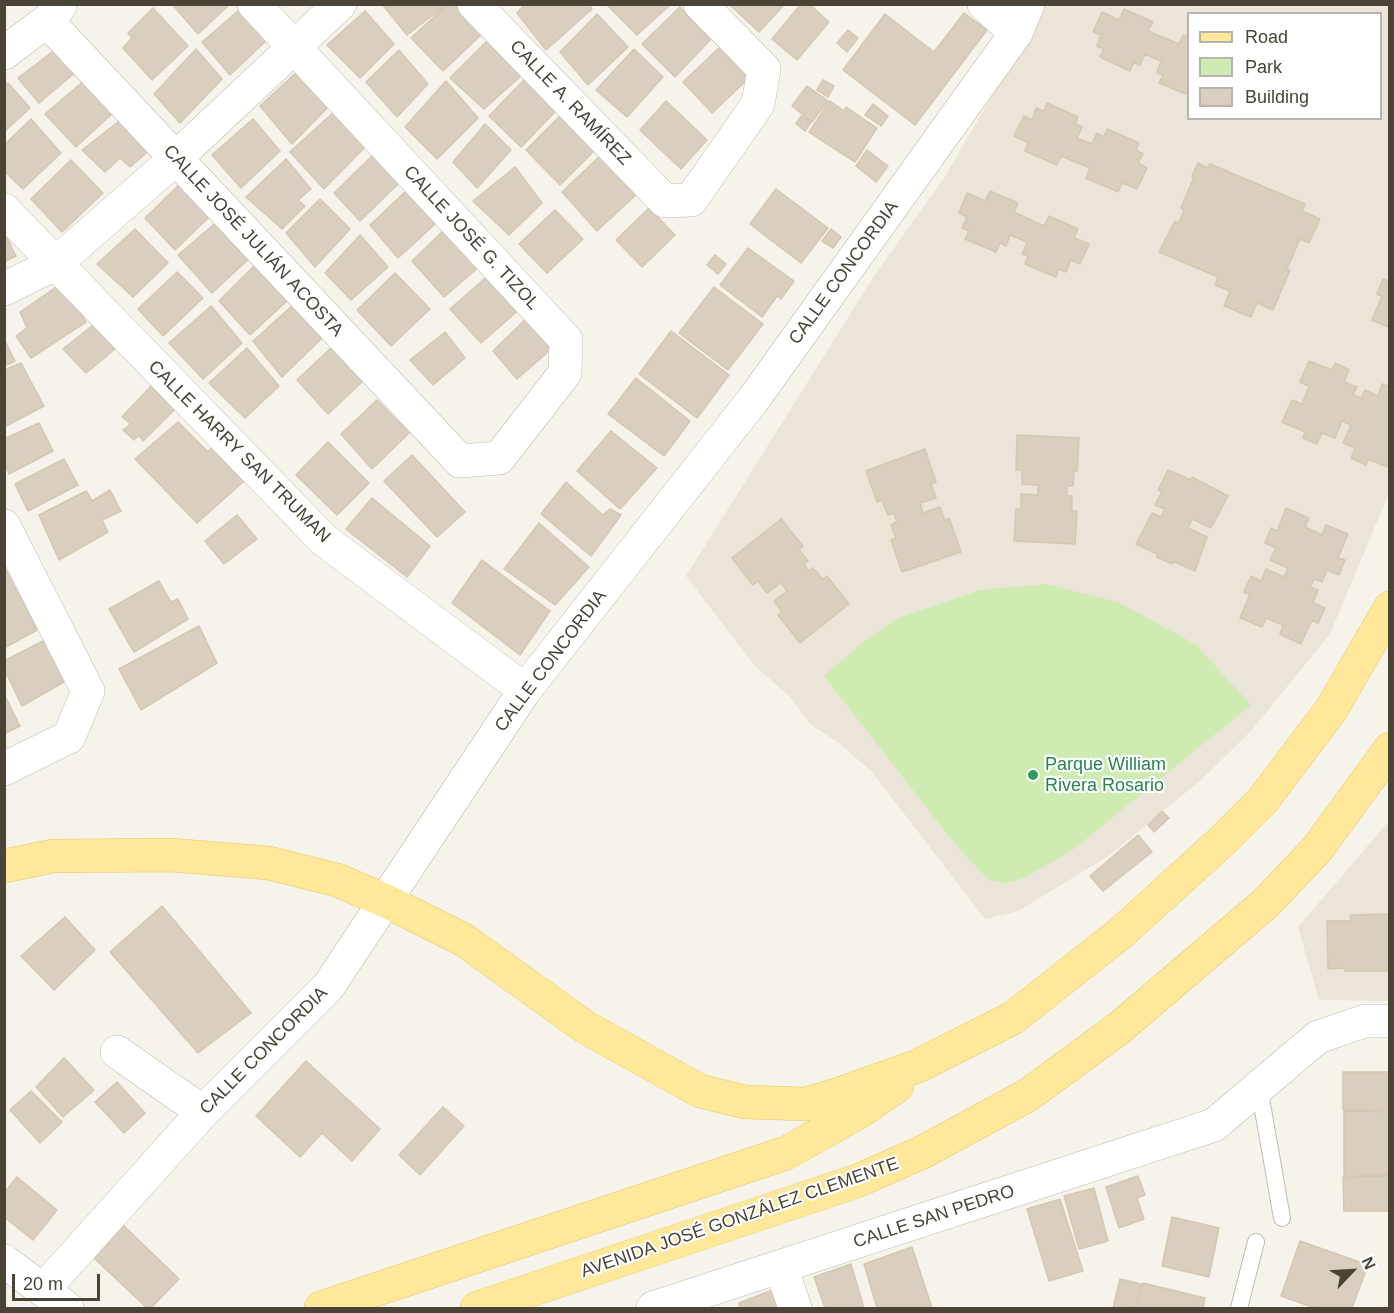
<!DOCTYPE html>
<meta charset="utf-8">
<style>
body{margin:0}
#map{position:relative;width:1394px;height:1313px;overflow:hidden;background:#f5f3ea;font-family:Arial,sans-serif}
canvas{display:block}
.frame{position:absolute;inset:0;border:6px solid #4a4437;pointer-events:none}
.legend{position:absolute;left:1187px;top:12px;width:195px;height:108px;box-sizing:border-box;background:#fff;border:2px solid #b7b4af;margin:0;padding:8px 10px;list-style:none;font-size:18px;color:#4a4437}
.legend li{display:flex;align-items:center;gap:12px;height:30px}
.legend b{width:30px;border:2px solid #b7b4af}
.north{position:absolute;left:1322px;top:1241px;width:60px;height:60px;-webkit-text-stroke:4px #fff;paint-order:stroke;rotate:65deg;font-size:16px;font-weight:700;line-height:24px;text-align:center;color:#4a4437}
.north::after{content:'';display:block;margin:auto;width:21px;height:27px;background:#4a4437;clip-path:polygon(50% 0,100% 100%,50% 72%,0 100%)}
.scale{position:absolute;left:12px;top:1274px;width:88px;height:27px;box-sizing:border-box;border:3px solid #4a4437;border-top:0;padding-left:8px;font-size:18px;line-height:21px;white-space:nowrap;color:#4a4437;-webkit-text-stroke:4px #fff;paint-order:stroke}
</style>
<div id="map">
<canvas width="1394" height="1313"></canvas>
<div class="frame"></div>
<ul class="legend">
<li><b style="height:8px;background:#ffe899"></b>Road</li>
<li><b style="height:16px;background:#ceebb2"></b>Park</li>
<li><b style="height:16px;background:#d8cfbf"></b>Building</li>
</ul>
<div class="north">N</div>
<div class="scale">20 m</div>
</div>
<script>
const ctx = document.querySelector('canvas').getContext('2d');
ctx.lineJoin = 'round';
function paint(path, color) {
  ctx.fillStyle = color;
  ctx.fill(path, 'evenodd');
}
function toPath(rows) {
  const path = new Path2D();
  for (const r of rows) {
    path.moveTo(r[0], r[1]);
    for (let i = 2; i < r.length; i += 2) path.lineTo(r[i], r[i + 1]);
  }
  return path;
}
function stroke(path, color, width, dash) {
  ctx.strokeStyle = color;
  ctx.lineWidth = width;
  ctx.lineCap = dash ? 'butt' : 'round';
  ctx.setLineDash(dash || []);
  ctx.stroke(path);
}
function write(font, color, halo, rows, align = 'center') {
  ctx.font = font + ' Arial,sans-serif';
  ctx.lineWidth = 4.5;
  ctx.setLineDash([]);
  ctx.textBaseline = 'middle';
  ctx.strokeStyle = halo;
  ctx.fillStyle = color;
  for (const [text, x, y, turn = 0] of rows) {
    ctx.save();
    ctx.translate(x, y);
    ctx.rotate((+turn || 0) * Math.PI / 180);
    ctx.textAlign = isNaN(turn) ? turn : align;
    if (halo) ctx.strokeText(text, 0, 0);
    ctx.fillText(text, 0, 0);
    ctx.restore();
  }
}
const residential = toPath([
 [1043,5,1389,5,1389,493,1330,634,1251,731,1201,780,1107,857,1018,911,985,919,872,772,839,743,810,724,790,697,754,665,686,576,874,276,944,178,1039,16],
 [1188,14,1380,14,1380,118,1188,118],
 [1389,821,1389,1001,1319,1000,1298,927]
]);
const green = toPath([
 [1046,584,1118,602,1195,644,1251,705,1070,852,1024,878,1005,883,989,880,956,845,824,676,862,643,898,618,980,590]
]);
const building = toPath([
 [172,4,230,4,198,34,172,4],
 [382,4,447,4,407,35,382,4],
 [448,4,458,4,484,32,443,71,411,38,448,4],
 [525,4,588,4,592,9,546,50,517,13,525,4],
 [606,4,671,4,637,35,606,4],
 [729,4,785,4,759,32,729,4],
 [801,4,809,4,829,22,797,60,772,39,801,4],
 [245,5,270,37,230,75,202,42,245,5],
 [680,7,710,40,675,77,642,44,680,7],
 [153,8,188,46,152,80,123,48,132,38,128,33,153,8],
 [1124,9,1153,22,1148,31,1179,44,1183,35,1188,37,1188,95,1159,83,1163,75,1157,73,1161,61,1145,54,1140,65,1134,62,1130,71,1100,57,1104,49,1097,46,1101,35,1093,32,1102,12,1119,20,1124,9],
 [365,11,394,44,360,78,327,45,365,11],
 [964,13,987,30,915,125,843,70,885,14,934,52,964,13],
 [597,14,628,47,588,85,560,52,597,14],
 [848,30,858,38,847,52,837,43,848,30],
 [492,36,522,75,484,109,450,78,492,36],
 [719,48,748,79,712,113,683,82,719,48],
 [56,49,77,71,39,103,18,78,56,49],
 [196,49,222,79,180,123,154,94,196,49],
 [634,49,663,77,627,117,596,90,634,49],
 [399,50,428,84,397,117,366,82,399,50],
 [300,69,332,103,292,144,260,106,300,69],
 [86,79,115,111,76,147,45,114,86,79],
 [525,79,557,110,521,147,489,116,525,79],
 [823,80,834,86,828,97,817,90,823,80],
 [446,81,478,118,437,159,405,127,446,81],
 [8,83,30,108,4,132,4,85,8,83],
 [807,86,828,101,812,122,792,106,807,86],
 [666,101,707,140,681,169,640,130,666,101],
 [830,101,844,111,846,107,877,128,855,162,809,132,830,101],
 [1047,103,1078,117,1075,124,1082,127,1077,138,1092,144,1097,133,1104,137,1107,129,1139,143,1136,150,1143,154,1138,163,1147,168,1137,189,1122,183,1118,192,1086,178,1090,168,1061,156,1057,165,1025,151,1028,143,1014,136,1024,116,1032,120,1036,108,1044,111,1047,103],
 [873,104,888,116,881,126,865,115,873,104],
 [335,111,366,146,324,189,290,152,335,111],
 [562,114,596,149,560,185,526,150,562,114],
 [801,116,811,122,805,131,796,124,801,116],
 [123,118,152,148,130,167,120,158,105,172,82,150,123,118],
 [31,119,61,153,23,189,4,171,4,145,31,119],
 [253,119,280,151,241,188,212,155,253,119],
 [485,124,511,150,477,188,453,162,485,124],
 [867,150,888,166,876,182,856,166,867,150],
 [375,153,399,183,360,221,334,193,375,153],
 [602,154,638,193,597,231,562,192,602,154],
 [286,159,311,189,298,200,305,206,282,229,246,197,286,159],
 [71,160,103,193,62,232,31,199,71,160],
 [1198,163,1208,168,1210,164,1305,204,1302,211,1320,219,1309,243,1300,239,1287,269,1290,270,1273,310,1257,303,1251,317,1224,306,1230,291,1215,285,1218,277,1159,252,1175,221,1179,223,1184,210,1181,208,1194,177,1192,176,1198,163],
 [515,167,542,203,509,235,473,201,515,167],
 [182,182,211,215,175,250,145,218,182,182],
 [776,189,828,228,801,263,750,224,776,189],
 [407,190,435,224,398,258,370,225,407,190],
 [990,191,1018,203,1014,212,1044,226,1049,216,1078,229,1074,238,1089,244,1080,264,1071,260,1066,272,1059,269,1056,277,1025,264,1028,256,1022,254,1027,242,1010,235,1006,246,1000,243,996,252,965,239,969,231,962,228,967,217,959,213,967,193,985,201,990,191],
 [320,199,350,229,315,267,286,233,320,199],
 [649,208,675,235,642,267,616,240,649,208],
 [555,210,583,239,547,273,519,244,555,210],
 [218,221,253,255,212,293,178,255,218,221],
 [447,227,480,266,444,297,412,261,447,227],
 [135,229,168,263,133,297,97,264,135,229],
 [831,229,841,237,833,248,822,241,831,229],
 [4,232,16,256,4,262,4,232],
 [360,235,388,267,351,300,325,273,360,235],
 [748,248,794,281,781,299,777,296,762,317,720,285,748,248],
 [715,255,726,264,718,274,707,265,715,255],
 [256,264,289,299,250,335,219,301,256,264],
 [177,272,203,298,163,336,138,309,177,272],
 [395,273,430,309,391,346,357,310,395,273],
 [491,273,522,307,481,343,450,309,491,273],
 [1383,279,1390,282,1390,328,1372,320,1382,296,1377,294,1383,279],
 [62,283,86,322,31,358,16,336,27,328,20,312,62,283],
 [714,287,763,324,728,370,679,333,714,287],
 [293,305,322,338,282,377,253,341,293,305],
 [211,306,242,343,203,379,169,343,211,306],
 [530,315,557,344,517,379,493,351,530,315],
 [98,321,121,344,86,373,63,349,98,321],
 [671,331,729,375,697,418,639,374,671,331],
 [445,332,465,358,433,385,410,360,445,332],
 [4,339,15,361,4,366,4,339],
 [333,346,364,380,328,414,297,380,333,346],
 [247,348,279,386,245,418,209,383,247,348],
 [1309,361,1332,370,1335,363,1349,370,1344,382,1357,387,1353,395,1361,398,1365,390,1378,396,1382,384,1390,387,1390,468,1368,459,1366,465,1351,458,1355,448,1343,443,1351,425,1342,421,1335,438,1322,433,1317,444,1303,438,1305,432,1282,422,1292,400,1302,404,1309,386,1300,382,1309,361],
 [21,363,44,406,4,427,4,370,21,363],
 [636,378,690,421,664,456,608,414,636,378],
 [152,385,175,409,143,441,139,435,134,440,123,430,131,424,122,417,152,385],
 [377,400,409,433,372,469,341,434,377,400],
 [178,422,208,452,214,446,244,481,197,523,135,459,178,422],
 [39,423,53,451,9,474,4,463,4,439,39,423],
 [611,431,657,468,620,509,577,471,611,431],
 [1017,435,1079,438,1077,471,1074,471,1073,486,1067,486,1067,496,1072,496,1072,511,1077,511,1075,544,1014,541,1016,509,1021,509,1021,494,1038,495,1038,485,1022,484,1022,470,1016,470,1017,435],
 [328,442,369,483,337,515,296,475,328,442],
 [925,449,936,482,931,484,936,498,920,503,923,513,940,507,945,521,949,518,961,552,902,572,891,540,896,538,891,525,897,522,894,513,888,515,882,500,877,502,866,471,925,449],
 [412,455,465,512,437,537,384,481,412,455],
 [64,459,78,485,28,511,15,484,64,459],
 [1168,470,1191,480,1192,477,1228,496,1211,528,1192,519,1188,528,1207,537,1195,571,1173,561,1172,564,1157,557,1157,554,1136,544,1152,513,1161,517,1165,509,1155,505,1162,491,1158,490,1168,470],
 [566,482,603,515,610,509,621,515,591,556,541,514,566,482],
 [110,490,121,511,102,520,108,532,59,560,39,515,86,491,92,501,110,490],
 [372,498,430,546,407,577,346,529,372,498],
 [1286,508,1309,518,1305,527,1322,535,1326,525,1348,534,1338,558,1345,560,1339,575,1327,570,1322,582,1314,579,1310,587,1318,590,1313,603,1325,608,1318,623,1312,620,1301,644,1280,634,1283,625,1266,618,1262,627,1240,618,1250,594,1244,592,1251,576,1261,581,1266,569,1284,577,1288,568,1270,560,1276,548,1265,543,1271,528,1277,531,1286,508],
 [237,515,257,539,224,564,205,541,237,515],
 [781,519,803,546,799,550,808,561,804,564,809,571,813,568,823,579,827,576,849,604,800,643,778,615,782,612,774,601,787,591,781,583,767,593,758,581,753,585,732,558,781,519],
 [539,523,589,567,555,605,504,569,539,523],
 [482,560,550,611,520,655,452,603,482,560],
 [4,566,37,630,4,648,4,566],
 [159,581,171,602,178,599,188,619,134,652,109,609,159,581],
 [199,626,217,663,141,710,119,669,199,626],
 [45,640,64,682,22,706,4,669,4,661,45,640],
 [4,694,20,726,4,734,4,694],
 [1162,811,1169,818,1154,832,1148,825,1162,811],
 [1138,835,1152,852,1103,891,1090,876,1138,835],
 [162,906,251,1013,198,1053,110,952,162,906],
 [1390,914,1390,971,1345,971,1345,968,1328,969,1327,921,1351,921,1350,915,1390,914],
 [65,917,95,950,54,990,21,956,65,917],
 [64,1058,94,1090,63,1117,36,1087,64,1058],
 [306,1061,380,1129,352,1161,322,1133,300,1157,256,1116,306,1061],
 [1343,1072,1390,1072,1390,1110,1343,1110,1343,1072],
 [117,1082,145,1113,124,1133,95,1102,117,1082],
 [31,1091,62,1122,40,1143,10,1110,31,1091],
 [443,1107,464,1126,420,1175,399,1155,443,1107],
 [1344,1111,1390,1112,1390,1175,1344,1175,1344,1111],
 [1138,1176,1145,1195,1137,1198,1144,1219,1119,1228,1106,1187,1138,1176],
 [1390,1176,1390,1211,1344,1211,1343,1177,1390,1176],
 [17,1177,57,1210,33,1240,4,1217,4,1193,17,1177],
 [1094,1188,1108,1241,1079,1249,1064,1196,1094,1188],
 [1060,1199,1083,1271,1049,1281,1027,1209,1060,1199],
 [1172,1217,1219,1228,1209,1277,1162,1266,1172,1217],
 [124,1226,179,1279,151,1308,147,1308,94,1258,124,1226],
 [1300,1241,1368,1265,1352,1308,1315,1308,1281,1296,1300,1241],
 [912,1247,932,1308,877,1308,864,1264,912,1247],
 [851,1264,864,1308,825,1308,814,1277,851,1264],
 [1120,1279,1141,1284,1135,1308,1113,1308,1120,1279],
 [1143,1283,1205,1298,1203,1308,1137,1308,1143,1283],
 [775,1289,780,1308,740,1308,739,1303,775,1289]
]);
const service = toPath([
 [1259,1087,1282,1218],
 [1239,1308,1256,1242]
]);
const minor = toPath([
 [474,4,665,201,691,200,758,104,764,69,700,4],
 [984,4,1016,33],
 [47,21,460,461,499,458,565,373,566,340,254,4],
 [4,53,47,21,60,6],
 [4,210,324,540,525,690],
 [4,289,55,264,175,159,340,4],
 [4,526,88,691,69,737,4,769],
 [117,1052,203,1112],
 [4,1261,67,1308],
 [781,1267,795,1308],
 [653,1308,1214,1125,1318,1037,1365,1021,1390,1021]
]);
const tertiary = toPath([
 [43,1290,203,1112,328,987,525,690,753,400,1016,33,1028,4]
]);
const primary = toPath([
 [4,866,53,856,171,855,269,863,337,880,386,901,464,940,585,1027,700,1091,745,1102,806,1104,836,1095,918,1066,1013,1018,1122,932,1222,841,1263,800,1331,710,1390,608],
 [321,1308,786,1153,859,1112,897,1086],
 [477,1308,857,1181,923,1152,1028,1095,1118,1029,1266,903,1318,848,1390,749]
]);
const markers = [
 [1033,775,6,"#2e9e5b"]
];
const streetNames = [
 ["CALLE A. RAMÍREZ",570,103,46],
 ["CALLE JOSÉ G. TIZOL",471,238,47],
 ["CALLE JOSÉ JULIÁN ACOSTA",253,241,47],
 ["CALLE CONCORDIA",844,273,-54],
 ["CALLE HARRY SAN TRUMAN",239,452,45],
 ["CALLE CONCORDIA",551,661,-53],
 ["CALLE CONCORDIA",264,1051,-45],
 ["CALLE SAN PEDRO",934,1217,-18],
 ["AVENIDA JOSÉ GONZÁLEZ CLEMENTE",740,1218,-19]
];
const leisureNames = [
 ["Parque William",1045,765],
 ["Rivera Rosario",1045,786]
];
paint(residential, '#eae5d8');
paint(green, '#ceebb2');
paint(building, '#d8cfbf');
stroke(building, '#d3c8b2', 1.5);
stroke(service, '#c2bbac', 18);
stroke(minor, '#c2bbac', 34);
stroke(tertiary, '#c2bbac', 34);
stroke(primary, '#e9c865', 34);
stroke(service, '#fff', 16);
stroke(minor, '#fff', 33);
stroke(tertiary, '#fff', 33);
stroke(primary, '#ffe899', 33);
for (const [x, y, r, color] of markers) {
  const dot = new Path2D();
  dot.arc(x, y, r, 0, 2 * Math.PI);
  ctx.fillStyle = color;
  ctx.fill(dot);
  stroke(dot, '#fff', 2);
}
write('18px', '#4a4437', '#fff', streetNames);
write('18px', '#27864d', '#fff', leisureNames, 'left');
</script>
